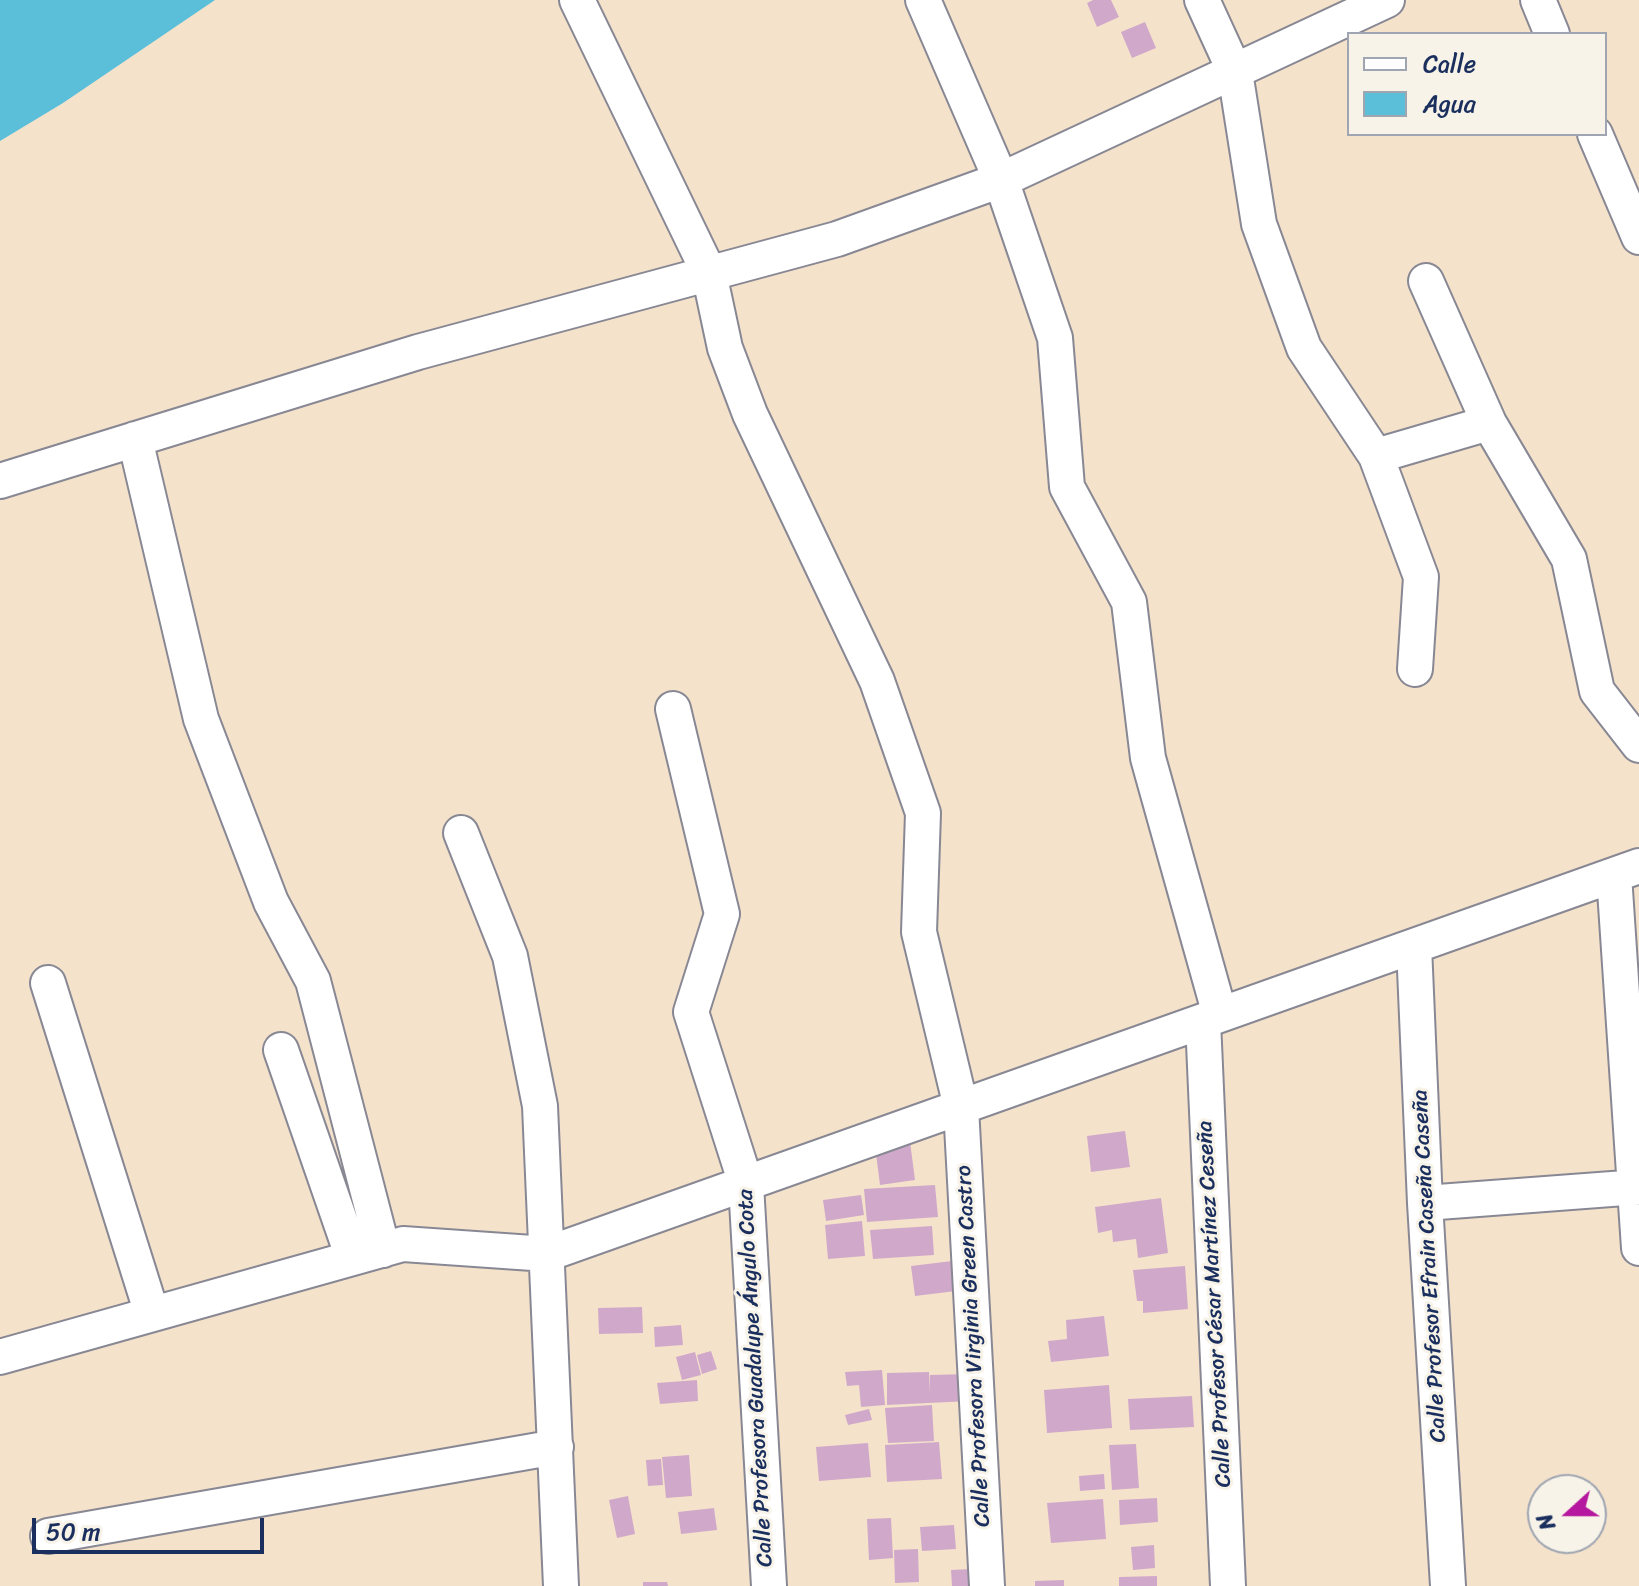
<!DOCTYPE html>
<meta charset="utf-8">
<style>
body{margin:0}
#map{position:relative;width:1639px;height:1586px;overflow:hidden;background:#f5e2cb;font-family:Sriracha,sans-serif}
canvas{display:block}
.legend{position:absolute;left:1347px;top:32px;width:260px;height:104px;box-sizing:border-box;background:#f7f3e8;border:2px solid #9fa5b1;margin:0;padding:10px 14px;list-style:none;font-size:24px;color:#1b2f5e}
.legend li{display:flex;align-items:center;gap:16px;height:40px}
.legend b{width:40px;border:2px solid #9fa5b1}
.north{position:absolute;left:1527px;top:1474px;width:80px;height:80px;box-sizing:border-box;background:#f7f3e8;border:2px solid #9fa5b1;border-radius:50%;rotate:249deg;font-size:22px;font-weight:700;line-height:32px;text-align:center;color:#1b2f5e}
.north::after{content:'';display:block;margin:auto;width:28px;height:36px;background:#b5179e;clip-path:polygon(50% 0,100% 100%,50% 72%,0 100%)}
.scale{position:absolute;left:32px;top:1518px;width:232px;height:36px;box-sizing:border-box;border:4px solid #1b2f5e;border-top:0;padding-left:10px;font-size:24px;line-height:28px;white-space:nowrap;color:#1b2f5e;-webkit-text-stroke:6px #f7f3e8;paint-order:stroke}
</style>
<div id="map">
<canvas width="1639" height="1586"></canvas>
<ul class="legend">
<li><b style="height:10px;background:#fff"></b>Calle</li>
<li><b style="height:22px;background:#5cbfda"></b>Agua</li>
</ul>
<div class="north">N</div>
<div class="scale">50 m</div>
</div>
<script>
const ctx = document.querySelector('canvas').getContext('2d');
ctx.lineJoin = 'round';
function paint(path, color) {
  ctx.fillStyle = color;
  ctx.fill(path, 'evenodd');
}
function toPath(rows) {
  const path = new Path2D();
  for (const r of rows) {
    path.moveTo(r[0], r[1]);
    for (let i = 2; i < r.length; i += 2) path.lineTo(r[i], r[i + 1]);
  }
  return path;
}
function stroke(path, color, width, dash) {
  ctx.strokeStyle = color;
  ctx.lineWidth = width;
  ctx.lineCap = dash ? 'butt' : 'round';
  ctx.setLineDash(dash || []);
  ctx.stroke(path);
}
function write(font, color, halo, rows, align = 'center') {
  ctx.font = font + ' Sriracha,sans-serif';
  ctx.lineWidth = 6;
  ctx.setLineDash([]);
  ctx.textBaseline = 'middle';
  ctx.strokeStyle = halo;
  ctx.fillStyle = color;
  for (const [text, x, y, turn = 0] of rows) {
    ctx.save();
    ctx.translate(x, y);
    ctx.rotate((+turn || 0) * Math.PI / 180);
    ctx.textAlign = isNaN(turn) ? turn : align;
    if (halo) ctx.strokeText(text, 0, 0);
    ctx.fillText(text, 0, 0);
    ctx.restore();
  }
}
const water = toPath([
 [0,0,215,0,63,103,0,141]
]);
const building = toPath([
 [1093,0,1111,0,1119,17,1097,27,1087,3],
 [1145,22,1156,48,1132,58,1121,32],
 [1125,1131,1130,1167,1091,1172,1087,1136],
 [909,1134,915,1180,880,1185,874,1138],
 [935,1185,938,1217,867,1222,864,1189],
 [861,1195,864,1215,826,1221,823,1200],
 [1161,1198,1168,1253,1138,1258,1136,1239,1113,1242,1112,1230,1098,1233,1095,1207],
 [862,1221,865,1256,828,1259,825,1225],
 [932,1226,934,1255,873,1259,870,1230],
 [952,1261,956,1291,915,1296,911,1266],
 [1185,1266,1188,1309,1143,1313,1143,1301,1137,1301,1133,1270],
 [642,1307,643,1333,599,1334,598,1308],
 [1104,1316,1109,1356,1051,1362,1048,1341,1067,1339,1066,1320],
 [681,1325,683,1345,655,1347,654,1327],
 [711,1351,717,1369,702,1374,697,1355],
 [695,1352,701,1375,682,1380,676,1357],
 [882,1370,885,1405,861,1407,859,1385,847,1386,845,1372],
 [929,1372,930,1393,930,1375,969,1374,970,1401,887,1405,887,1373],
 [697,1380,698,1401,660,1404,657,1383],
 [1109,1385,1112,1428,1047,1433,1044,1390],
 [1192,1396,1194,1427,1130,1430,1128,1399],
 [932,1405,934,1441,888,1443,885,1408],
 [869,1409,872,1420,848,1425,845,1415],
 [939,1442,942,1479,887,1482,885,1445],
 [868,1443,871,1477,819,1481,816,1447],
 [1136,1444,1139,1488,1112,1490,1109,1445],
 [689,1455,692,1496,666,1498,662,1457],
 [661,1459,663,1485,648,1486,646,1460],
 [1104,1474,1105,1489,1080,1491,1079,1476],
 [628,1496,635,1534,617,1538,609,1500],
 [1157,1498,1158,1522,1120,1525,1119,1500],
 [1103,1499,1106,1539,1051,1543,1047,1503],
 [714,1508,717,1530,681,1534,678,1512],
 [891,1518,893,1558,869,1560,867,1519],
 [954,1525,956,1549,922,1551,920,1527],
 [1154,1545,1155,1568,1133,1570,1131,1547],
 [918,1549,919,1582,895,1583,894,1550],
 [971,1569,972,1586,952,1586,951,1570],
 [1157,1576,1157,1586,1119,1586,1119,1577],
 [1064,1580,1064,1586,1035,1586,1035,1581],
 [643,1582,667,1582,668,1586,643,1586]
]);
const minor = toPath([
 [577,0,709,273,725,348,750,414,877,681,923,813,919,932,961,1107,987,1586],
 [923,0,1001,180,1055,338,1067,487,1129,602,1148,758,1220,1015],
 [1202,0,1235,72,1259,224,1304,348,1376,456,1421,577,1415,669],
 [1538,0,1552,34],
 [1595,134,1639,237],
 [1426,281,1489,423,1569,559,1597,691,1639,745],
 [135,439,201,719,271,902,313,981,383,1250],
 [1376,456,1489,423],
 [0,481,418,352,837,239,1001,180,1387,0],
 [673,709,722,914,691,1012,746,1184,769,1586],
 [461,833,510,956,540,1106,561,1586],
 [1614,875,1639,1248],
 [1414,946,1425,1203,1448,1586],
 [48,983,152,1314],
 [1203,1021,1228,1586],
 [281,1050,353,1258],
 [1425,1203,1639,1187],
 [0,1357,403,1244,547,1254,1639,866],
 [48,1536,556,1447]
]);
const streetNames = [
 ["Calle Profesor Efrain Caseña Caseña",1430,1266,-93],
 ["Calle Profesor César Martínez Ceseña",1215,1304,-93],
 ["Calle Profesora Virginia Green Castro",974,1346,-93],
 ["Calle Profesora Guadalupe Ángulo Cota",756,1378,-93]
];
paint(water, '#5cbfda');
paint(building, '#d0a9ca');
stroke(minor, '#888894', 38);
stroke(minor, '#fff', 34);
write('22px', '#1b2f5e', '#f7f3e8', streetNames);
</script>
